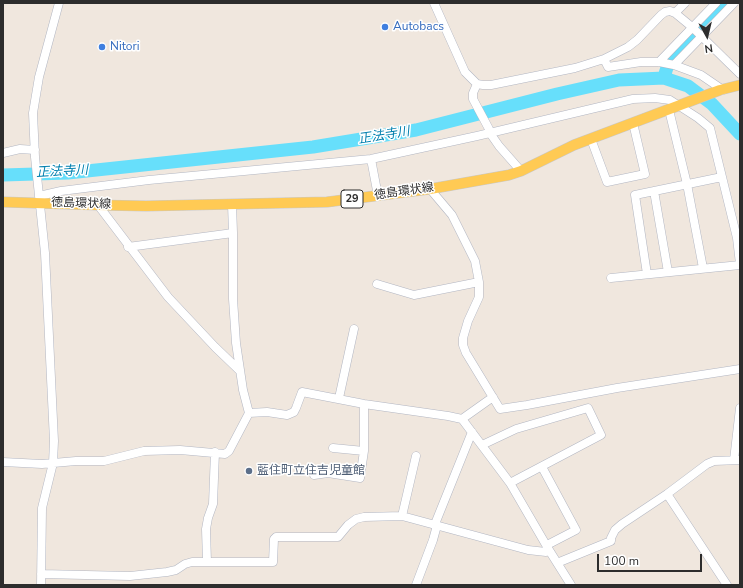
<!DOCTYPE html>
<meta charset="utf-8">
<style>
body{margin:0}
#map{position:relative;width:743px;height:588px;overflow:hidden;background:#f0e7de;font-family:"Nunito Sans",sans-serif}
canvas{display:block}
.frame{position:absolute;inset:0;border:4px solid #2d2d2d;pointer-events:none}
.north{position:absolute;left:687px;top:16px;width:40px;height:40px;-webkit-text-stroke:3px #fff;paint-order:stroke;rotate:172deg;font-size:11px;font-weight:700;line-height:16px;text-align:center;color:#2d2d2d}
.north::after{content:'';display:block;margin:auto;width:14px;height:18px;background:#2d2d2d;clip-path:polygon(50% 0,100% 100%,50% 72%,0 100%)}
.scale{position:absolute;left:597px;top:554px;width:105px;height:18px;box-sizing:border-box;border:2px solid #2d2d2d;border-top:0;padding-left:5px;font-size:12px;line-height:14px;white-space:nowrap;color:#2d2d2d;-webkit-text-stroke:3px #fff;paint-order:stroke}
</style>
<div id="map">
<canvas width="743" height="588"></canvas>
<div class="frame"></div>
<div class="north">N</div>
<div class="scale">100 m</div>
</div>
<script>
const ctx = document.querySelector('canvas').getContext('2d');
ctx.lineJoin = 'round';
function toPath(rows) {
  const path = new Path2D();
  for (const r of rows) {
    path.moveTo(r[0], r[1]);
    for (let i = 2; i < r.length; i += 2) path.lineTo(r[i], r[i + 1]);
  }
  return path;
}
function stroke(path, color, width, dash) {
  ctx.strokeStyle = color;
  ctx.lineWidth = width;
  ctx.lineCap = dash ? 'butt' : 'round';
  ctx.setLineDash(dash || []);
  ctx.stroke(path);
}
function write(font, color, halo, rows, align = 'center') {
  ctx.font = font + ' "Nunito Sans","Noto Sans JP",sans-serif';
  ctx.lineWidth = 3;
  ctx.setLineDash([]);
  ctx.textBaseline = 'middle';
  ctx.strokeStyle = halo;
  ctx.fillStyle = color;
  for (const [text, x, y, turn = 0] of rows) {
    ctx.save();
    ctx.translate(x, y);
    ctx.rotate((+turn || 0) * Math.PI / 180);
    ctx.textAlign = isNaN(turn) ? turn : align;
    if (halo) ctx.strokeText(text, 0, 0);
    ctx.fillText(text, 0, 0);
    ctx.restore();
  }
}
const river = toPath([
 [664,77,670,58,725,3],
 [3,175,68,173,313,147,416,130,557,94,619,80,664,78,688,86,712,104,740,134]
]);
const minor = toPath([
 [434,3,465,72,477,84,483,85,491,85,575,68,604,59,628,47,637,40,661,15,665,12,670,11,675,13,692,27,740,74],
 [675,13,685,3],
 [604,59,608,67,641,62,659,62,674,65,701,75,723,90],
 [659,62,716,3],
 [674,65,734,3],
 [477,84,473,93,473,99,489,129],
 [669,110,687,184,703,268],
 [490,133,499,146,521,171],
 [591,139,607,182,645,174,633,123],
 [3,153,20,149,35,150],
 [371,159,378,196],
 [430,189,452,215,475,261,479,282,479,297,468,321,463,338,463,345,466,353,500,409,527,405,617,388,740,369],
 [654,191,668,272],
 [39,196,61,191,149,180,371,159,477,136,633,99,655,98,670,100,698,118,710,128,737,238,740,264],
 [98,205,168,297,215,347,239,370],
 [128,247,233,233],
 [647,274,635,195,722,177],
 [611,278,740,265],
 [377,284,414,295,479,282],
 [339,398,354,329],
 [249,413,267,412,287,415,294,412,296,408,302,392,364,404,448,416,462,419,510,483,549,550,571,585],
 [462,419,493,397],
 [482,445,516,429,588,408,601,435,510,483],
 [333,448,364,451],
 [734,460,740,408],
 [3,462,42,464,76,461,104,461,144,451,180,450,225,454,229,451,249,413,243,390,236,343,233,299,233,233,232,204],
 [542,467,576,530,547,545],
 [314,475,328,473,360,478,364,451,364,404],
 [667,494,727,585],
 [402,516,416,456],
 [207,562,206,529,208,518,213,504,215,452],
 [557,563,611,541,611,538,615,530,622,524,667,494,707,464,714,461,740,460],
 [41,574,130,576,167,572,176,570,185,564,192,562,273,562,274,539,276,537,338,537,348,525,356,519,364,517,402,516,528,550,546,552,549,550],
 [41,585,42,508,53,463,54,441,45,253,35,157,33,113,39,77,59,3],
 [416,585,433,540,436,529,435,524,472,432]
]);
const major = toPath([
 [3,202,98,205,146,206,327,202,430,189,509,175,521,171,574,145,720,90,740,85]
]);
const markers = [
 [385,27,4,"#3f7fe0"],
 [102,47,4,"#3f7fe0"],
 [249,471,4,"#5c6f8a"]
];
const shields = [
 [352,199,22]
];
const shieldNames = [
 ["29",352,199]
];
const shopNames = [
 ["Autobacs",393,27],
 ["Nitori",110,47]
];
const streetNames = [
 ["徳島環状線",404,192,-8],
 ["徳島環状線",81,204,2]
];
const serviceNames = [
 ["藍住町立住吉児童館",257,471]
];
const waterNames = [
 ["正法寺川",384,136,-9],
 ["正法寺川",62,172,-3]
];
stroke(river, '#67dffb', 13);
stroke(minor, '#b2b6c2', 9);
stroke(major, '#c8c8c8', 11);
stroke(minor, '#fff', 8);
stroke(major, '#ffca54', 10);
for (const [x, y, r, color] of markers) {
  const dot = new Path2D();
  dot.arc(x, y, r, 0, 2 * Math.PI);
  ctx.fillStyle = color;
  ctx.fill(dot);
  stroke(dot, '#fff', 1.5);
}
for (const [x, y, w] of shields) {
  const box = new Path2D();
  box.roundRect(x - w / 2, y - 9, w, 18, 3);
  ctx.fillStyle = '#fff';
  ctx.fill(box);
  stroke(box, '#2d2d2d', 1);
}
write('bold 11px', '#2d2d2d', null, shieldNames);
write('12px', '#366cbe', '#fff', shopNames, 'left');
write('12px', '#2d2d2d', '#fff', streetNames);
write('12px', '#4e5e75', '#fff', serviceNames, 'left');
write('italic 13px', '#007fae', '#fff', waterNames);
</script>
